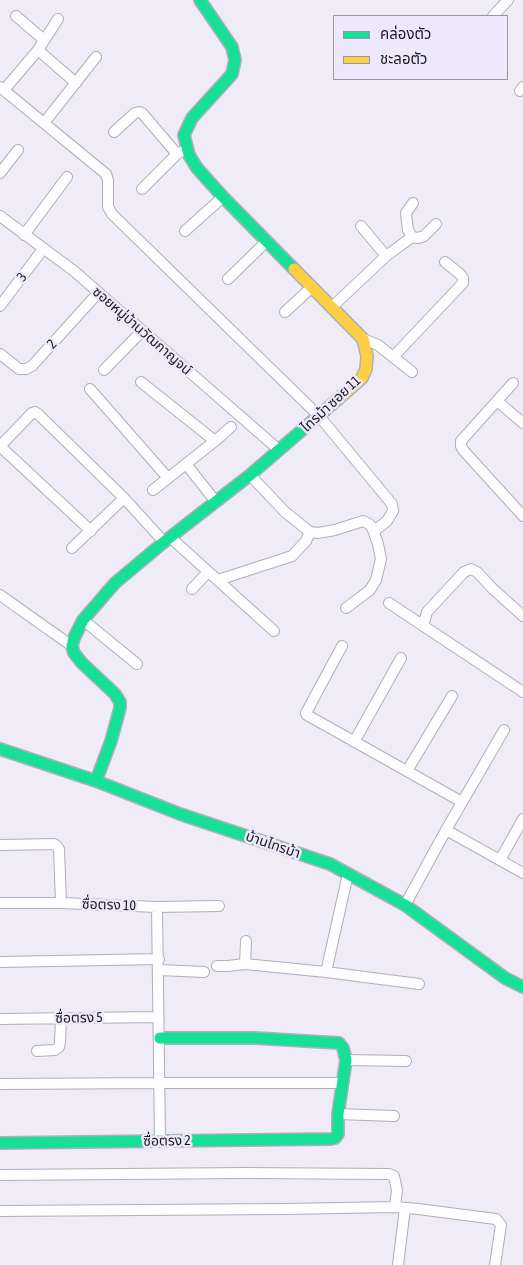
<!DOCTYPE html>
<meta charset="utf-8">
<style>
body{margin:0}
#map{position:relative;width:523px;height:1265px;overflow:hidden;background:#efecf7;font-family:"Asap Condensed","Noto Sans Thai",sans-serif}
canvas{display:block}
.legend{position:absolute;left:333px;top:15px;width:175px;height:65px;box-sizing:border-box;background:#ede8fb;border:1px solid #9995a3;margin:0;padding:6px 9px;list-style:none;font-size:15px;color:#1b1920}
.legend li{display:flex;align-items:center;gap:10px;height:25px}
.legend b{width:25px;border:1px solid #9995a3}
</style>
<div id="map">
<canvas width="523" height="1265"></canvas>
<ul class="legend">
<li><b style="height:6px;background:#16e098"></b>คล่องตัว</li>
<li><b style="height:6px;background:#ffcf43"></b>ชะลอตัว</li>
</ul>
</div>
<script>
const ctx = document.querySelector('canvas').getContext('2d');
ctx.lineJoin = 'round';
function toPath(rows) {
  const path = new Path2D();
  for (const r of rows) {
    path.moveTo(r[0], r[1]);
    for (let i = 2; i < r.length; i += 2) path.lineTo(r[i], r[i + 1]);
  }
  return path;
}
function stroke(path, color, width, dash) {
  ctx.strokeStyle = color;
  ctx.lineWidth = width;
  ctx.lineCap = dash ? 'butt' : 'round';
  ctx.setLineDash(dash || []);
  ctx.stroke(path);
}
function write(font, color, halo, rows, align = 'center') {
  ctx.font = font + ' "Asap Condensed","Noto Sans Thai",sans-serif';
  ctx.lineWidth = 5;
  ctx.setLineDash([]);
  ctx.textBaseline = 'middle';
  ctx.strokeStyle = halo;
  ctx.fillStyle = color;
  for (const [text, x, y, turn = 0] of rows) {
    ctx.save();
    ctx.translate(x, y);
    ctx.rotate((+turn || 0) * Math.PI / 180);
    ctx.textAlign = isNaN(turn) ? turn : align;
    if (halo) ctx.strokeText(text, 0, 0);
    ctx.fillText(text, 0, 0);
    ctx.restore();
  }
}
const street = toPath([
 [16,16,44,40],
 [493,16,508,0],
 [38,50,76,83],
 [0,87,106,174,108,180,108,207,112,214,319,416,392,504,393,511,387,521,374,531],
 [4,90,38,50,58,19],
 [520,91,523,87],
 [44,123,96,57],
 [114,132,135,113,139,112,142,113,177,154],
 [0,173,18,150],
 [142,189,177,154,181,152],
 [0,216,74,271,279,450],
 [361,226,386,256],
 [185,231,223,197],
 [24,235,67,177],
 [412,237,418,238,424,236,436,224],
 [228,279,267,241],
 [0,306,43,249],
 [332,307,386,256,412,237,408,230,406,213,413,203],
 [285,312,312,287],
 [363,339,378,345,412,372],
 [0,354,19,369,26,369,32,366,98,293],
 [393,357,463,283,463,278,460,274,445,262],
 [104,370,142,331],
 [141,382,215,441],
 [513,383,461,441,461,446,463,450,523,516],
 [90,389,168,478],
 [497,401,523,423],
 [186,464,216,502],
 [250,475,285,512,310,532,318,533,335,530,363,521,369,524,372,527,378,544,381,559,376,580,370,590,346,608],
 [153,490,215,441,231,427],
 [91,531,3,449,2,444,5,441,32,413,35,412,38,414,124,498,164,542],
 [171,538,274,631],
 [72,548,124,498],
 [218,580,292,556,306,541,310,532],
 [192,589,208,572],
 [0,595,72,646],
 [389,603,523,692],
 [83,620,137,664],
 [423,626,427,612,464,572,471,569,477,572,493,589,523,616],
 [342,646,307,711,306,713,307,715,462,802],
 [354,742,401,658],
 [407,771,452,696],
 [446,830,523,873],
 [0,845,54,844,57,846,59,849,61,903],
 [500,860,523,819],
 [0,903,61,903,157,907,219,906],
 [405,905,446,830,504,730],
 [157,907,160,1141],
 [0,962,159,959],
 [245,964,326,972,419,984],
 [217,966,228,966,245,964,246,941],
 [159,970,204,972],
 [326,972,348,874],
 [0,1019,158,1017],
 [37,1051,55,1050,59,1047,60,1042,61,1019],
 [346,1060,406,1061],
 [0,1084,159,1083,342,1083],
 [338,1114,394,1116],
 [0,1175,244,1173,389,1174,394,1176,395,1181,397,1190,395,1207],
 [0,1211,284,1209,395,1207,418,1209,496,1219,501,1225,495,1265],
 [398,1265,405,1208]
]);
const fast = toPath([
 [200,0,232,47,235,60,232,74,192,118,184,135,189,155,197,168,223,197,294,269],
 [0,749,96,781,180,814,330,864,405,905,505,978,523,987],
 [96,781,111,741,120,708,120,702,115,694,82,663,74,653,72,646,74,638,83,620,115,583,164,542,250,475,338,399],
 [0,1143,331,1139,335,1138,338,1134,338,1114,346,1060,343,1048,339,1043,255,1038,160,1038]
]);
const slow = toPath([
 [294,269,363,339,367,356,366,369,362,378,338,399]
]);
const streetNames = [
 ["3",22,277,-52],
 ["ซอยหมู่บ้านวัฒกาญจน์",142,331,41],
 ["2",52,344,-48],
 ["ไทรม้า ซอย 11",331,404,-43],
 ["บ้านไทรม้า",273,845,19],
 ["ซื่อตรง 10",109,905,2],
 ["ซื่อตรง 5",79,1018,-1],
 ["ซื่อตรง 2",167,1141,-1]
];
stroke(street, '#b0aeb6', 12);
stroke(fast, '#b0aeb6', 14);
stroke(slow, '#b0aeb6', 14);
stroke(street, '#fdfcfe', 10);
stroke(fast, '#16e098', 11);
stroke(slow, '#ffcf43', 11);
write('14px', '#1b1920', '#ede8fb', streetNames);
</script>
